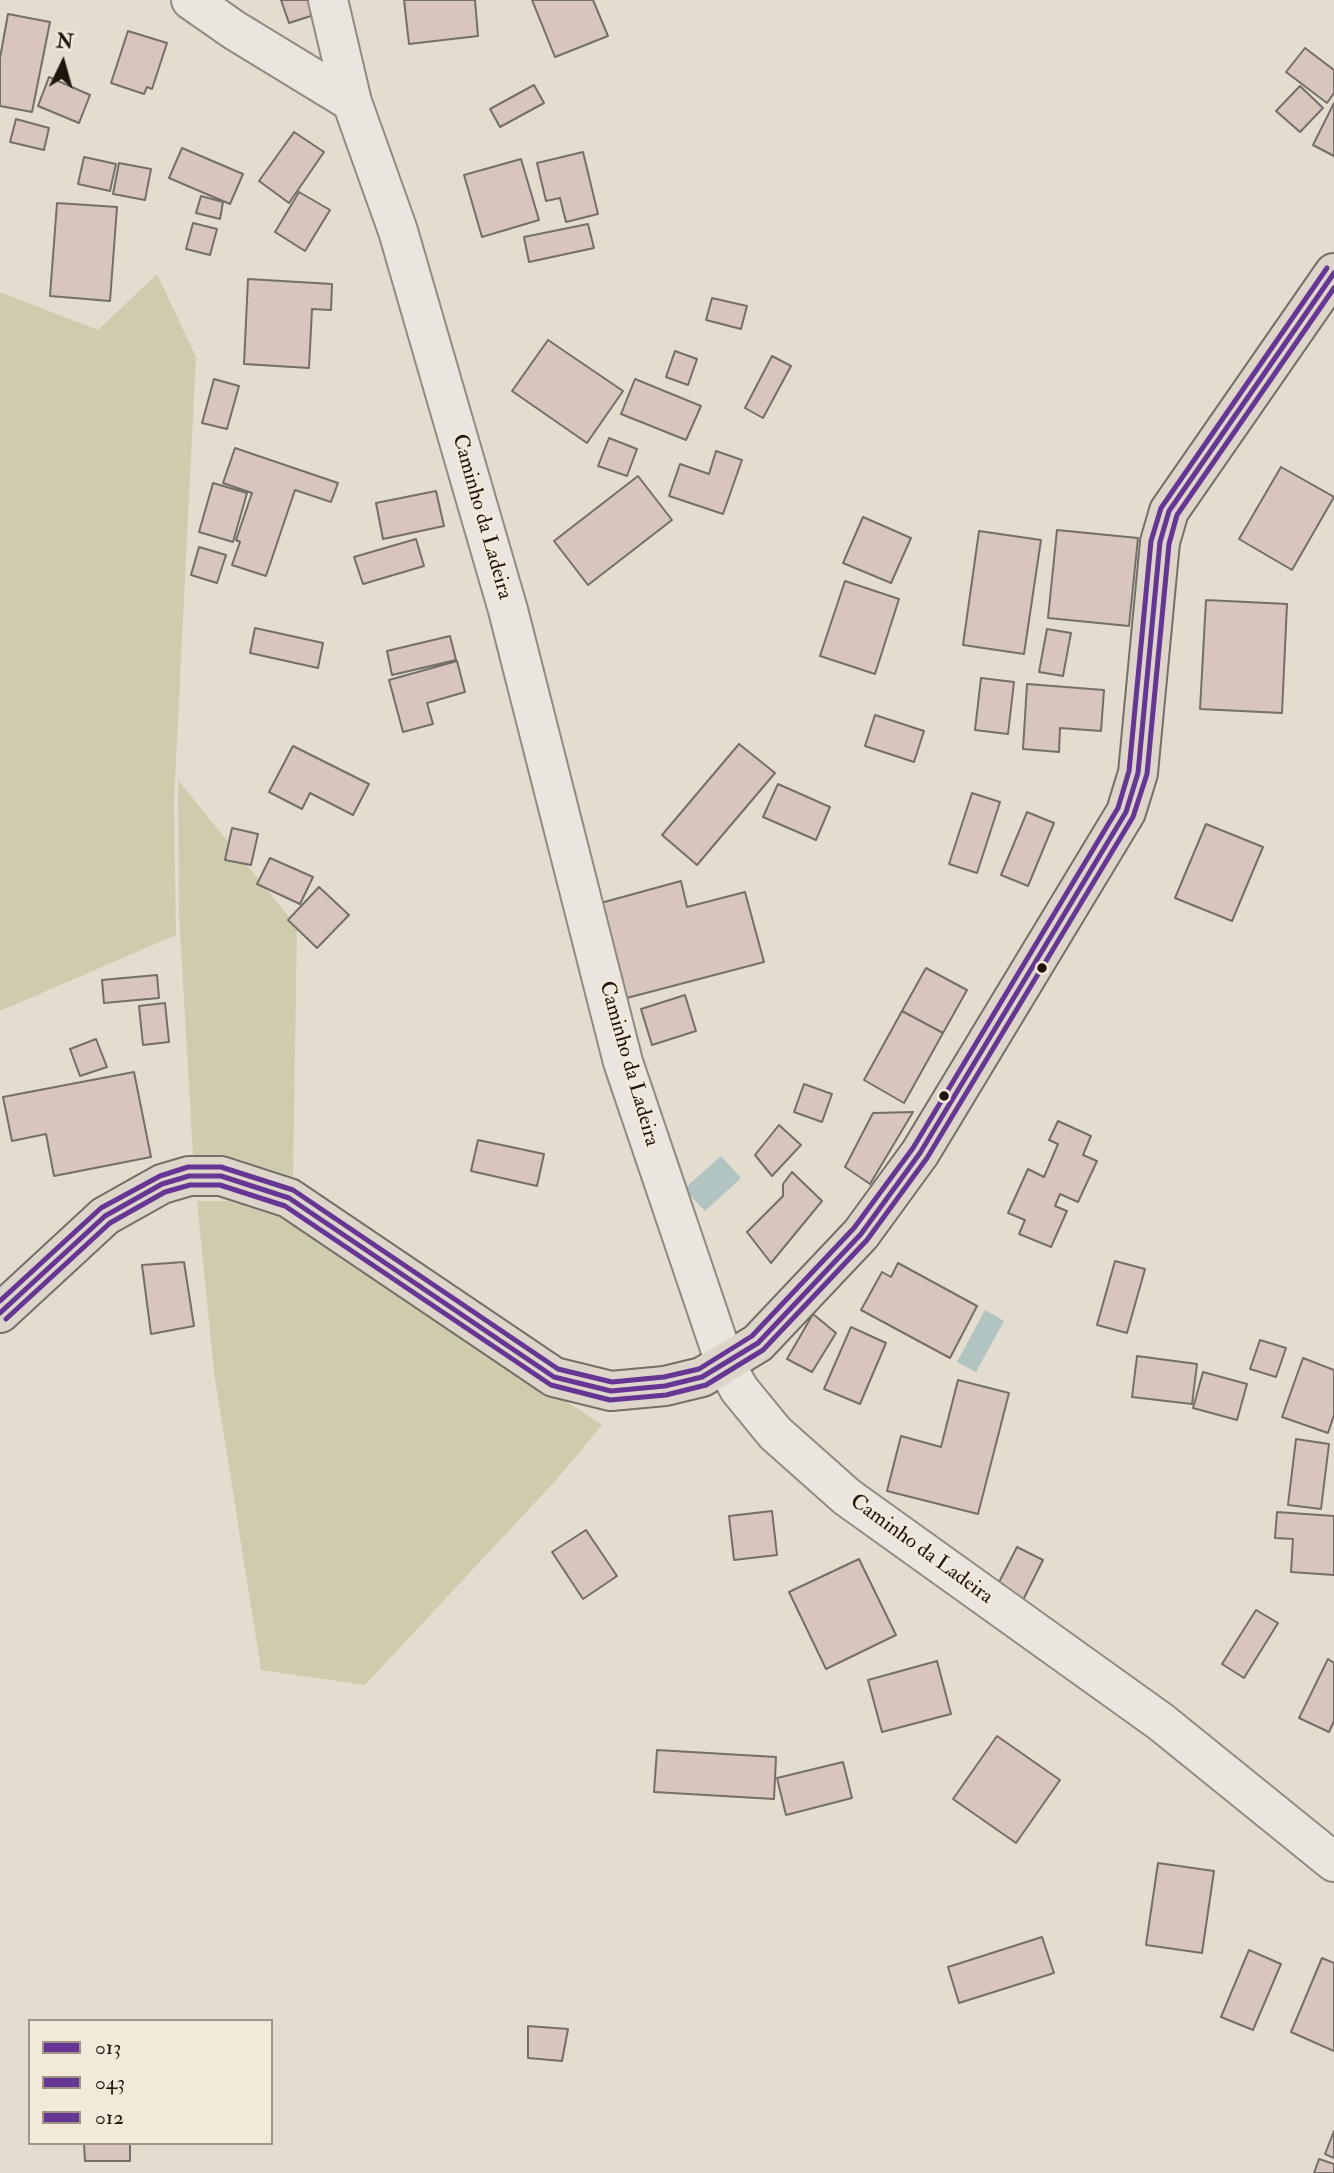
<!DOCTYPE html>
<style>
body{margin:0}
#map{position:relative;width:1334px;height:2173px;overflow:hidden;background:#e4dccf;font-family:"IM FELL Double Pica",serif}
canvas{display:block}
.legend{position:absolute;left:28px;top:2019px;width:245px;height:126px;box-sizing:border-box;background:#f3e9da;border:2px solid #9e9488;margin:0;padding:9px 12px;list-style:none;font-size:21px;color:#1f150d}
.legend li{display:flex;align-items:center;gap:14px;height:35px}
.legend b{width:35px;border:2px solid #9e9488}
.north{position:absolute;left:28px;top:28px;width:70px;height:70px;-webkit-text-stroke:5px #f3e9da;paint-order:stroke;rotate:5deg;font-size:19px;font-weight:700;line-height:28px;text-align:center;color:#1f150d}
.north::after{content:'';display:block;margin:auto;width:24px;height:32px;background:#1f150d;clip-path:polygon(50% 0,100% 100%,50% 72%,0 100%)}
</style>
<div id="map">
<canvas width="1334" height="2173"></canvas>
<ul class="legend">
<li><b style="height:9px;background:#663695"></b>013</li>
<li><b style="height:9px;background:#663695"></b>043</li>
<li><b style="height:9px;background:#663695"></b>012</li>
</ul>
<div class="north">N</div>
</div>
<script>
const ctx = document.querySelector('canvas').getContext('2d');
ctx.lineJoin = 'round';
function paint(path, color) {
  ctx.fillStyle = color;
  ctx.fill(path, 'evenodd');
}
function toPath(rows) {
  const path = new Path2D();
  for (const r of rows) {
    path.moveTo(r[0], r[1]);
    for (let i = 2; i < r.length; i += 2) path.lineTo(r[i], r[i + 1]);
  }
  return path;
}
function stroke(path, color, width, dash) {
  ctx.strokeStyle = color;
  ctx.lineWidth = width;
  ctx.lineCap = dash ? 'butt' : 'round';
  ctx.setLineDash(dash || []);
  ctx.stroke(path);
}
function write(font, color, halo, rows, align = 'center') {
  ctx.font = font + ' "IM FELL Double Pica",serif';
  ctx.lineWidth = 5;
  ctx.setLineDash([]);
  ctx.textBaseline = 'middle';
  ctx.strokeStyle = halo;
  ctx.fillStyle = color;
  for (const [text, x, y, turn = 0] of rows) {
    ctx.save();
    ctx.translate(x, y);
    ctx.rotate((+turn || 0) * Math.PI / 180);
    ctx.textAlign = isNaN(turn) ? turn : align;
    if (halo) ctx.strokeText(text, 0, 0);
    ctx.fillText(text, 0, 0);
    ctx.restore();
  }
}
const green = toPath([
 [157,274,196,357,174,801,176,935,0,1011,0,292,98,330],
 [178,780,297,927,293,1177,225,1155,193,1155,179,914],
 [197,1201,229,1201,297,1223,602,1425,557,1479,365,1685,261,1670,214,1372]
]);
const water = toPath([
 [721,1156,741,1178,705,1211,684,1189],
 [985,1310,1004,1321,976,1372,957,1362]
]);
const building = toPath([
 [281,0,316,0,320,13,289,23,281,0],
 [404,0,475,0,478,36,409,44,404,0],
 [532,0,593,0,608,36,555,57,532,0],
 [8,14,50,22,32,112,0,106,0,58,8,14],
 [128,31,167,43,152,89,147,87,144,94,111,83,128,31],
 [1305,48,1334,70,1334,93,1327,103,1286,72,1305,48],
 [49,77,90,95,79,123,38,106,49,77],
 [534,85,544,103,500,127,490,109,534,85],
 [1300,86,1323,108,1300,132,1276,111,1300,86],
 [1334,103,1334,156,1313,145,1334,103],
 [16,119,49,128,44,150,10,142,16,119],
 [294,132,324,152,289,203,259,181,294,132],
 [182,148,243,174,230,204,169,178,182,148],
 [583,152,598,214,566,222,560,198,546,201,537,163,583,152],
 [84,157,116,164,110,191,78,184,84,157],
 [521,159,539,220,482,237,464,175,521,159],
 [119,163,151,169,145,200,113,194,119,163],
 [299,192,330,210,305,251,275,232,299,192],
 [201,196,223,202,220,219,196,213,201,196],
 [57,203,117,207,110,301,50,296,57,203],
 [193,223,217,229,210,255,186,249,193,223],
 [588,224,594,248,529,262,524,237,588,224],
 [248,279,332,284,331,310,312,309,309,368,244,364,248,279],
 [712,298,747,306,741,329,706,320,712,298],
 [548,340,623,391,587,443,512,391,548,340],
 [675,351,697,359,688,385,666,377,675,351],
 [772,356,791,366,763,418,745,408,772,356],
 [214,379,239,386,227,429,202,423,214,379],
 [635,379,701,406,686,440,621,414,635,379],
 [609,438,637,449,627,476,598,466,609,438],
 [235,448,338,483,331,502,295,490,266,576,232,565,240,542,236,540,252,493,223,483,235,448],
 [716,451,742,460,723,514,669,496,680,464,709,474,716,451],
 [1281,467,1334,497,1292,570,1239,539,1281,467],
 [638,476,672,520,588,585,554,541,638,476],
 [213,483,247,493,233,542,199,532,213,483],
 [436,491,444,526,383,539,376,503,436,491],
 [863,517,911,538,891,583,843,563,863,517],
 [1057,530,1138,538,1129,626,1048,618,1057,530],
 [979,531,1041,540,1024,654,963,645,979,531],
 [416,539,424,566,363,584,354,557,416,539],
 [199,547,226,555,217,583,191,575,199,547],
 [845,581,899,599,875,674,820,656,845,581],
 [1206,600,1287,604,1282,713,1200,709,1206,600],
 [255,628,323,643,318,668,250,653,255,628],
 [1047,629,1071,633,1063,676,1039,672,1047,629],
 [450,636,456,660,392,675,387,651,450,636],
 [457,661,465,692,427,703,433,724,403,732,389,680,457,661],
 [981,678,1014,682,1008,734,975,730,981,678],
 [1027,684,1104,690,1101,731,1060,728,1059,752,1023,749,1027,684],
 [875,715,924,731,914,762,865,746,875,715],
 [739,744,775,773,697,865,662,835,739,744],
 [293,746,369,784,353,815,310,793,302,809,269,792,293,746],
 [778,784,830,807,816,840,763,817,778,784],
 [972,793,1000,802,977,873,949,864,972,793],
 [1027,812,1054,823,1028,886,1001,875,1027,812],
 [1206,824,1263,847,1232,921,1175,898,1206,824],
 [232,828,258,834,251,865,225,860,232,828],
 [270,858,313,877,300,904,257,884,270,858],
 [681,881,687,907,745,892,764,962,623,999,597,904,681,881],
 [319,887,349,915,317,948,288,920,319,887],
 [926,968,967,990,943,1033,902,1011,926,968],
 [157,975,159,998,104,1003,102,980,157,975],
 [685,995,696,1031,652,1045,641,1009,685,995],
 [165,1003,169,1042,143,1045,139,1006,165,1003],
 [902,1011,943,1033,904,1103,864,1080,902,1011],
 [96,1039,107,1067,80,1076,70,1049,96,1039],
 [134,1072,151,1157,54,1176,46,1134,12,1141,3,1097,134,1072],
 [804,1084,832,1094,822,1122,794,1112,804,1084],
 [913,1112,870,1184,845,1167,873,1113,913,1112],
 [1058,1121,1091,1136,1083,1155,1097,1161,1078,1202,1060,1194,1055,1206,1067,1211,1051,1247,1019,1234,1025,1220,1008,1213,1028,1169,1044,1177,1058,1144,1049,1140,1058,1121],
 [779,1125,801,1145,772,1176,755,1155,779,1125],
 [478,1140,544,1154,537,1186,471,1171,478,1140],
 [792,1172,822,1201,771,1263,747,1232,783,1196,783,1184,792,1172],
 [1115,1261,1145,1269,1127,1333,1097,1325,1115,1261],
 [184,1262,194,1326,151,1334,142,1265,184,1262],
 [898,1263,977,1306,950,1358,861,1310,882,1272,891,1277,898,1263],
 [813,1314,836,1333,812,1372,787,1359,813,1314],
 [851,1327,886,1343,860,1404,824,1389,851,1327],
 [1260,1340,1286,1348,1276,1377,1250,1369,1260,1340],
 [1137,1356,1197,1364,1192,1404,1132,1397,1137,1356],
 [1303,1358,1334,1370,1334,1415,1328,1433,1282,1417,1303,1358],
 [1203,1372,1247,1384,1237,1420,1193,1408,1203,1372],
 [958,1380,1009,1393,978,1514,887,1491,901,1436,941,1447,958,1380],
 [1296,1439,1329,1444,1321,1509,1288,1505,1296,1439],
 [772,1511,777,1555,734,1560,729,1516,772,1511],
 [1277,1512,1334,1516,1334,1575,1291,1572,1293,1539,1275,1538,1277,1512],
 [586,1530,617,1576,583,1599,552,1552,586,1530],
 [1017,1547,1043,1560,1021,1604,995,1590,1017,1547],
 [859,1559,896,1635,826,1669,789,1592,859,1559],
 [1256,1610,1278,1623,1244,1678,1222,1664,1256,1610],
 [1328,1659,1334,1663,1334,1721,1329,1732,1299,1718,1328,1659],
 [937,1661,951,1714,882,1732,868,1680,937,1661],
 [997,1736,1060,1780,1016,1843,953,1799,997,1736],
 [657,1750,776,1757,774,1799,654,1792,657,1750],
 [843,1762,852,1798,786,1815,777,1778,843,1762],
 [1158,1863,1214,1871,1202,1953,1146,1945,1158,1863],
 [1042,1937,1054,1973,959,2003,948,1967,1042,1937],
 [1249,1950,1281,1964,1253,2030,1221,2017,1249,1950],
 [1322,1958,1334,1963,1334,2051,1291,2032,1322,1958],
 [528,2026,568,2029,562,2061,528,2058,528,2026],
 [1334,2131,1334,2158,1325,2154,1334,2131],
 [84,2143,130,2143,130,2161,85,2161,84,2143],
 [1319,2159,1334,2164,1334,2173,1314,2173,1319,2159]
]);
const minor = toPath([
 [191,0,234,30,352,102],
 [328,0,352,102,398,231,508,610,623,1062,725,1363,739,1389,775,1433,847,1497,1161,1722,1334,1862]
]);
const major = toPath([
 [0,1313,105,1216,162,1184,189,1176,221,1176,289,1198,554,1377,611,1391,665,1386,702,1377,758,1343,861,1234,920,1153,1126,812,1138,773,1160,542,1169,511,1334,273]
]);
const bus1 = toPath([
 [0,1313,105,1216,162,1184,189,1176,221,1176,289,1198,554,1377,611,1391,665,1386,702,1377,758,1343,861,1234,920,1153,1126,812,1138,773,1160,542,1169,511,1334,273]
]);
const bus2 = toPath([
 [6,1319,110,1223,165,1192,190,1185,220,1185,285,1206,551,1385,610,1400,666,1395,706,1385,763,1350,867,1240,927,1158,1133,817,1147,774,1169,544,1177,515,1334,288]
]);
const bus3 = toPath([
 [0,1301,101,1208,160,1176,188,1167,221,1167,293,1190,558,1369,612,1382,664,1377,699,1369,752,1336,854,1228,913,1148,1118,808,1129,771,1151,541,1161,508,1327,268]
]);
const markers = [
 [1042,968,6,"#1f150d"],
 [944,1096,6,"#1f150d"]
];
const streetNames = [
 ["Caminho da Ladeira",481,517,74],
 ["Caminho da Ladeira",628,1064,74],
 ["Caminho da Ladeira",921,1550,36]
];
paint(green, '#cfccad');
paint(water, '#b1c4c2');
paint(building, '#d7c5be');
stroke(building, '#746f68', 2);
stroke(minor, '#908a81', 42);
stroke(major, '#746f68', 42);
stroke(minor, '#eae5df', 38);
stroke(major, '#ddd5ca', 38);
stroke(bus1, '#663695', 5);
stroke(bus2, '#663695', 5);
stroke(bus3, '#663695', 5);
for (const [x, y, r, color] of markers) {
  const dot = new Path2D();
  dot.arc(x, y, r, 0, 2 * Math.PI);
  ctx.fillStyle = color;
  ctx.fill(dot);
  stroke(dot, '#f3e9da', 2.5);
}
write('21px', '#1f150d', '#f3e9da', streetNames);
</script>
